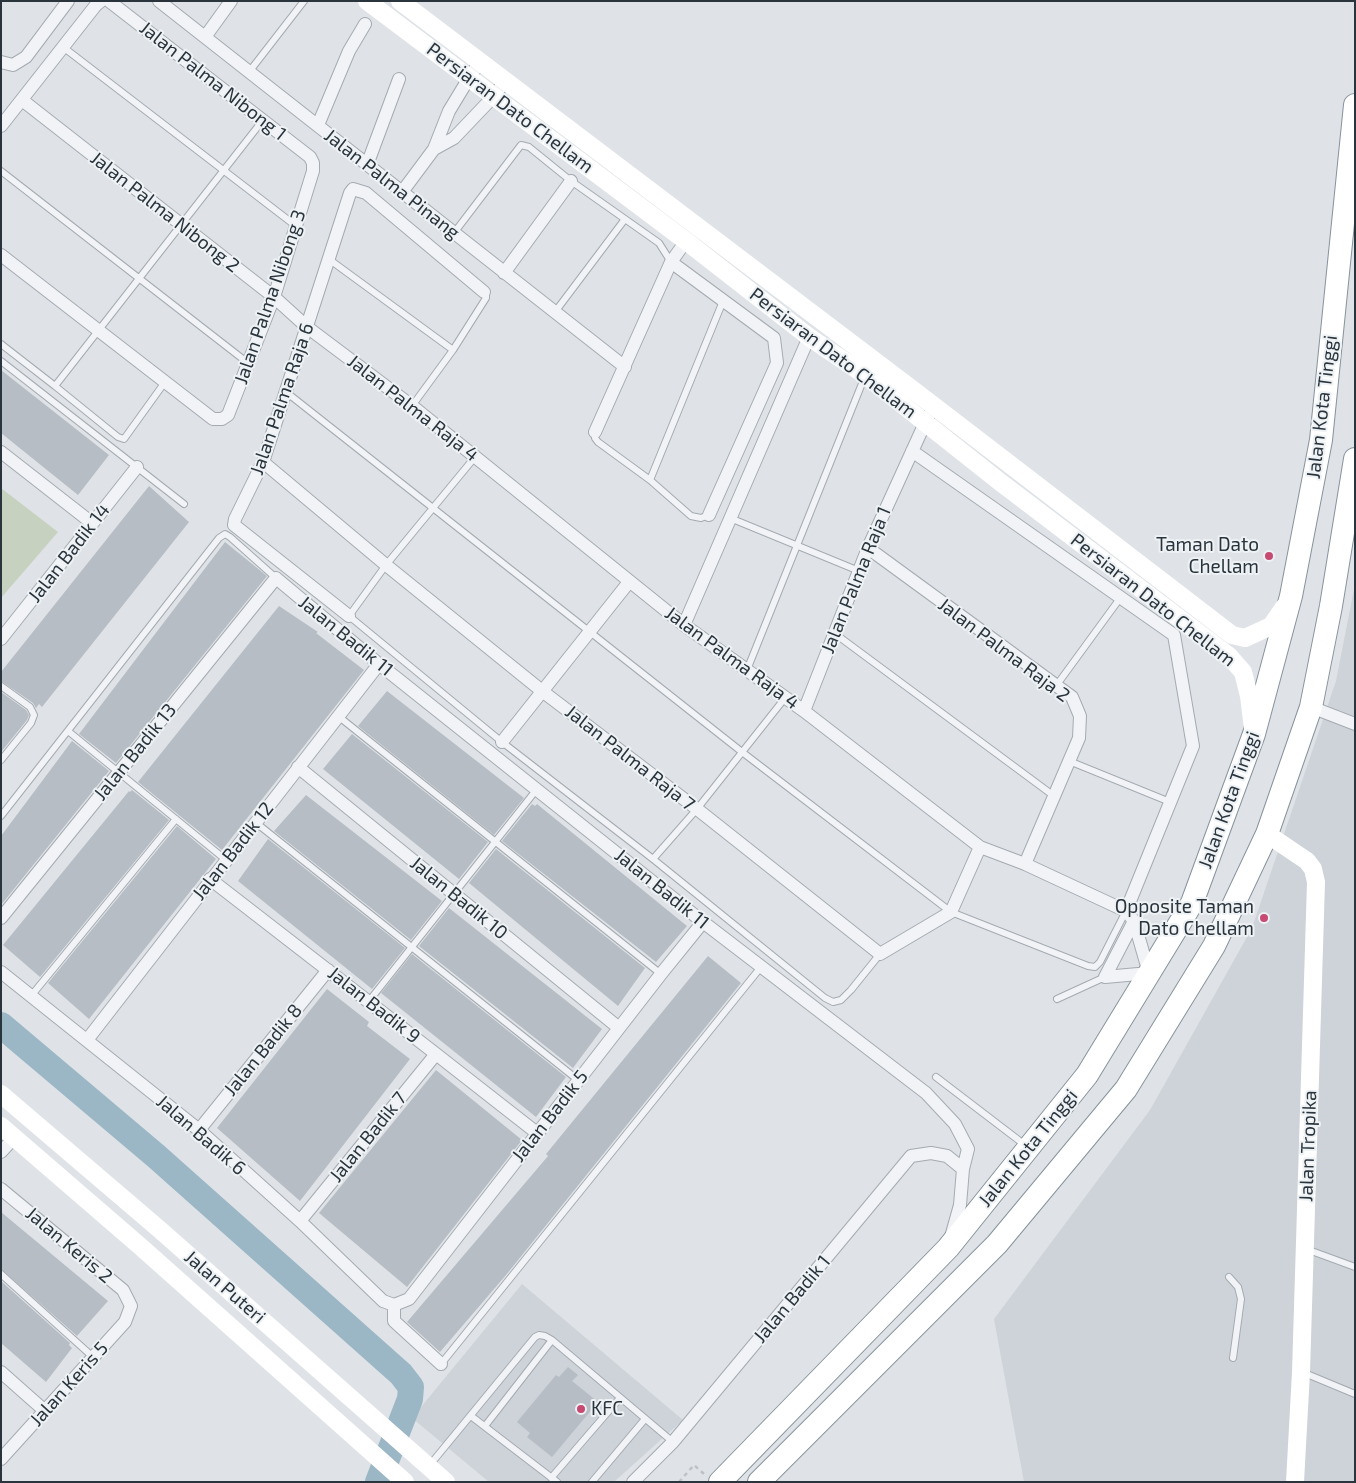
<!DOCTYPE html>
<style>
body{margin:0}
#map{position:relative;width:1356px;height:1483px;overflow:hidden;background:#dfe3e7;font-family:"Exo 2",sans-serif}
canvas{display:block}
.frame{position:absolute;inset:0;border:2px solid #29343d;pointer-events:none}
</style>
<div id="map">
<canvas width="1356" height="1483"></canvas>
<div class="frame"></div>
</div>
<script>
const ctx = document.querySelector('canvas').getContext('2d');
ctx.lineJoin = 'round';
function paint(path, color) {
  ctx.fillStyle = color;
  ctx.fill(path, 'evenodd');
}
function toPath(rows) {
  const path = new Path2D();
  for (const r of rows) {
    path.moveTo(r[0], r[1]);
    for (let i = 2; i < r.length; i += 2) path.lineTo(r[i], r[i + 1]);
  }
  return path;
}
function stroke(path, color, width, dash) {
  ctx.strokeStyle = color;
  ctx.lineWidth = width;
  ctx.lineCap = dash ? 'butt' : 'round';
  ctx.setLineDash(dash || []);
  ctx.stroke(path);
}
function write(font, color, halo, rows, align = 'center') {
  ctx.font = font + ' "Exo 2",sans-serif';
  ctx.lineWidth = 4;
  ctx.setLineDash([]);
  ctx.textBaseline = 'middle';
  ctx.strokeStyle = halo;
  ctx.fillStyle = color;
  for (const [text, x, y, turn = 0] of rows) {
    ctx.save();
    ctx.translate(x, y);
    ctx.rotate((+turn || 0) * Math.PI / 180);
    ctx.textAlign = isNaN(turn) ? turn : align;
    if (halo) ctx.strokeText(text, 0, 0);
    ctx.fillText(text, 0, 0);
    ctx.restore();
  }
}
const built = toPath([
 [1355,584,1355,1482,1024,1482,994,1319,1150,1110,1252,928,1336,681],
 [522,1284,683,1420,615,1481,489,1482,412,1418]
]);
const green = toPath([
 [1,488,58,532,1,598]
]);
const river = toPath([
 [1,1025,156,1156,401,1374,411,1387,410,1399,378,1482]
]);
const building = toPath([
 [1,370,109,455,78,495,1,433],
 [149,486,189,522,42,707,39,704,36,708,33,703,1,681,1,672],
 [225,542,267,576,116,763,79,734],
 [279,606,318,632,316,633,364,670,222,850,138,782],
 [387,691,524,798,494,835,358,726],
 [1,692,26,710,29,715,27,720,1,752],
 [352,734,488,842,459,879,323,769],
 [72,741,109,771,1,905,1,836],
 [132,790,169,820,40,977,3,945,129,791,130,792],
 [306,795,442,901,411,940,274,831],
 [532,804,535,806,537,804,687,926,656,962,502,841],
 [177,826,216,859,89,1019,48,983],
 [268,839,405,948,372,989,238,881],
 [496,849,645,968,618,1006,469,883],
 [449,908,602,1029,573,1068,419,946],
 [412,954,566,1077,536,1117,381,993],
 [708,956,741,983,506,1275,440,1352,407,1322,548,1156,546,1154],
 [327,989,369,1022,367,1026,410,1059,300,1201,217,1128],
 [436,1070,522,1140,407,1287,319,1213],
 [1,1212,108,1301,77,1336,1,1269],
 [1,1281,70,1343,69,1345,72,1348,46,1382,1,1343],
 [568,1367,578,1375,572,1381,598,1402,552,1457,527,1437,530,1433,517,1422,556,1375,559,1377]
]);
const path = toPath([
 [679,1482,694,1465,704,1474]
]);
const lane = toPath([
 [63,47,296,226],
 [249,72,304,1],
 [1,171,248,363],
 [454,233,521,145,529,147,571,181,659,243,671,262],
 [330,260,453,350],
 [555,312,625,219],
 [1,344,55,386,263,120],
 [1,361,184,504],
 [55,386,118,437,124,439,165,382],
 [286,392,742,752,951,912,1088,966,1095,967,1100,962,1126,911],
 [412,406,453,350,486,298,486,294,484,292],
 [595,432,595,438,598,442,650,480,691,516,701,518,709,515],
 [475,457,386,565,349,616,502,742,653,859,825,998,833,1002,841,1000,851,990,880,954],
 [650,480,723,301],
 [730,518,859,571],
 [834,633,1054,796],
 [747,670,865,376],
 [1,686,30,707,34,715,31,723,1,760],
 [1056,686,1121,597],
 [338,716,661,974],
 [68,731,226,860],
 [1069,761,1170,802],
 [1,816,219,538,225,534,230,537,276,578],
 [255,822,578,1080],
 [653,859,697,809,785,698],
 [31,996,176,819],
 [1057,999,1105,977],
 [369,1001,537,789],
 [936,1077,1025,1145],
 [1306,1249,1355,1267],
 [1,1274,93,1357],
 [1229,1277,1238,1287,1241,1299,1233,1358],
 [441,1364,761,967],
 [1302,1372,1355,1394],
 [471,1416,557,1482],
 [485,1426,552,1340],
 [429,1466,535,1337,539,1335,545,1336,552,1340,673,1442],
 [551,1478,620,1398],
 [592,1482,645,1419]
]);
const street = toPath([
 [159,1,625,367],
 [205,37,231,1],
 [1,62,13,65,26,57,68,1],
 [22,100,274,297,307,327,412,406,684,625,804,711,980,847,1025,864,1126,911,1134,921,1149,973,1105,977],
 [318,125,349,51,365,24],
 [1,126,96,5,101,1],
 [434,149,454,138,494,96,505,81],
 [367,165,399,79],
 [402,192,434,149,449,111,469,78,480,62],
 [1,255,213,419,222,419,228,415,274,297,313,171,313,163,310,157,109,1],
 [671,262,774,338,777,363,709,515],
 [504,273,571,181],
 [595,432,671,262,686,241],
 [912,451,1174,635,1193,746,1126,911],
 [1,452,92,523],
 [263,462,386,565,542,691,697,809,880,954,951,912,980,847],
 [868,548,1072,697,1080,716,1079,738,1025,864],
 [349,616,234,525,235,519,263,462,350,193,353,189,366,193,484,292],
 [684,625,809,337],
 [1,639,137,467],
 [1311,707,1355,724],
 [804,711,868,548,925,423,934,406],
 [502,742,629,582],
 [298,767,619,1028],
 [210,879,436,1054,537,1133],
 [1,918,276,578,379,664,703,922,926,1093,955,1124,968,1149,963,1169,960,1205,951,1237],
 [1,972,199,1130,300,1221,383,1301,394,1305],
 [1105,977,1134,921],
 [87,1040,379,664],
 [199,1130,328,970],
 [1,1152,14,1138],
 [1,1189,123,1290,131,1306,125,1322,1,1459],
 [300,1221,436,1054],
 [394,1305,409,1299,661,974,703,922],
 [394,1305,394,1321,441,1364],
 [1,1372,45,1411],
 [633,1482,673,1442,911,1156,931,1153,947,1156,963,1169]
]);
const secondary = toPath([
 [367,1,686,241,809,337,865,375,1000,482,1229,656,1243,672,1249,696,1253,729],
 [400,1,917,393,1232,635,1245,638,1271,626,1284,607],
 [1267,834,1307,861,1313,869,1316,882,1301,1372,1295,1482],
 [1,1094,159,1229,446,1482],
 [1,1126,141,1247,405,1482]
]);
const highway = toPath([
 [720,1482,948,1248,1087,1075,1192,903,1254,734,1291,596,1321,440,1355,105],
 [759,1482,997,1244,1126,1089,1214,946,1267,834,1311,707,1331,606,1355,459]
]);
const markers = [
 [1269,556,5,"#c64a72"],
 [1264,918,5,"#c64a72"],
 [581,1409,5,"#c64a72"]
];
const streetNames = [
 ["Jalan Palma Nibong 1",213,81,38],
 ["Persiaran Dato Chellam",510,108,37],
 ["Jalan Palma Pinang",392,184,38],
 ["Jalan Palma Nibong 2",165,212,38],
 ["Jalan Palma Nibong 3",270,297,-71],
 ["Persiaran Dato Chellam",833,353,37],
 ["Jalan Palma Raja 6",282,399,-71],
 ["Jalan Kota Tinggi",1322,407,-83],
 ["Jalan Palma Raja 4",413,408,38],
 ["Jalan Badik 14",69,553,-52],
 ["Jalan Palma Raja 1",856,580,-68],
 ["Persiaran Dato Chellam",1153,600,38],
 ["Jalan Badik 11",346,636,39],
 ["Jalan Palma Raja 2",1004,650,37],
 ["Jalan Palma Raja 4",732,658,36],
 ["Jalan Badik 13",135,752,-51],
 ["Jalan Palma Raja 7",630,758,38],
 ["Jalan Kota Tinggi",1229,800,-70],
 ["Jalan Badik 12",233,851,-52],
 ["Jalan Badik 11",662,889,39],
 ["Jalan Badik 10",459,898,39],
 ["Jalan Badik 9",374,1005,38],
 ["Jalan Badik 8",263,1050,-51],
 ["Jalan Badik 5",550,1116,-52],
 ["Jalan Badik 6",201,1135,41],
 ["Jalan Badik 7",368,1137,-51],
 ["Jalan Tropika",1308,1146,-88],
 ["Jalan Kota Tinggi",1028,1148,-51],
 ["Jalan Keris 2",69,1245,40],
 ["Jalan Puteri",225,1287,41],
 ["Jalan Badik 1",792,1299,-50],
 ["Jalan Keris 5",69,1384,-48]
];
const poiNames = [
 ["Taman Dato",1259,545],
 ["Chellam",1259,567],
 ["Opposite Taman",1254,907],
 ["Dato Chellam",1254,929],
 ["KFC",591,1409,"left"]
];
paint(built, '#cdd3d9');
paint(green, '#c7d1c0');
stroke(river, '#9bb7c5', 26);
paint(building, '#b6bdc4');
stroke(lane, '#a5abb1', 8);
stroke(street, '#a5abb1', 14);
stroke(highway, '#87939d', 24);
stroke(path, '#bdc1c6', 2.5, [4, 4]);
stroke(lane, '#f1f3f6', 6);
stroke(street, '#f1f3f6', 12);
stroke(secondary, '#fff', 18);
stroke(highway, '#fff', 22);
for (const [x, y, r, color] of markers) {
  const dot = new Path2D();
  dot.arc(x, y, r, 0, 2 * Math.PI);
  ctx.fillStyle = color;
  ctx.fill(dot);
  stroke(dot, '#eef2f5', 2);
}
write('19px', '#29343d', '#eef2f5', streetNames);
write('19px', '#29343d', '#eef2f5', poiNames, 'right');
</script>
